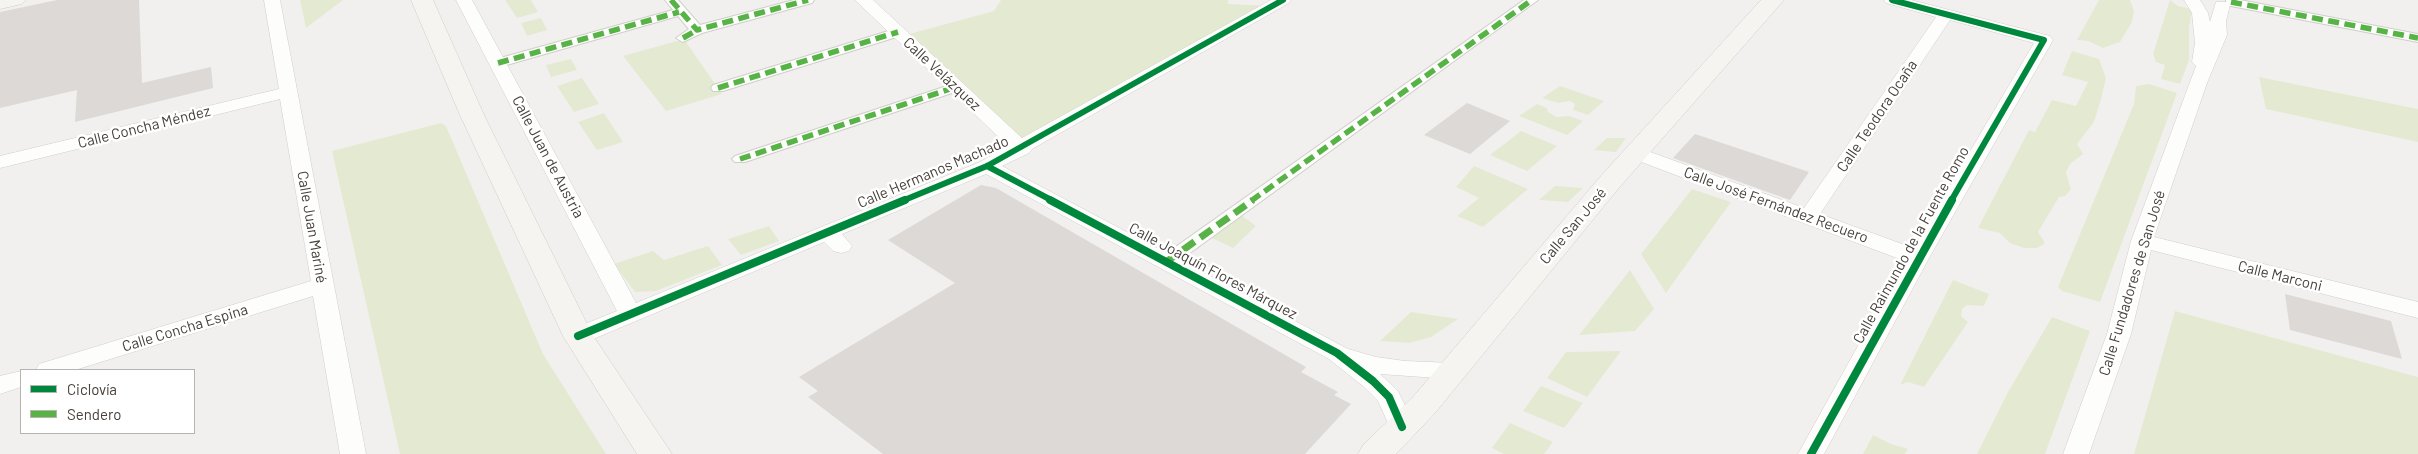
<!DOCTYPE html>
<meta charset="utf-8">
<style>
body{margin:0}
#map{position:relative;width:2418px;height:454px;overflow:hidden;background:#f2f0ee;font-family:Barlow,sans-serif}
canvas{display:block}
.legend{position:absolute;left:20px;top:369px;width:175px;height:65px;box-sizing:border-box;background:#fff;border:1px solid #b6b3b0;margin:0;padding:6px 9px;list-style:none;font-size:15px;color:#48403a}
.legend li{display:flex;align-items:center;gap:10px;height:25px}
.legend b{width:25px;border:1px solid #b6b3b0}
</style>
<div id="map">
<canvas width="2418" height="454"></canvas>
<ul class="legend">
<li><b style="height:6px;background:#00873e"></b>Ciclovía</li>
<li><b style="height:6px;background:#57b346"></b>Sendero</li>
</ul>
</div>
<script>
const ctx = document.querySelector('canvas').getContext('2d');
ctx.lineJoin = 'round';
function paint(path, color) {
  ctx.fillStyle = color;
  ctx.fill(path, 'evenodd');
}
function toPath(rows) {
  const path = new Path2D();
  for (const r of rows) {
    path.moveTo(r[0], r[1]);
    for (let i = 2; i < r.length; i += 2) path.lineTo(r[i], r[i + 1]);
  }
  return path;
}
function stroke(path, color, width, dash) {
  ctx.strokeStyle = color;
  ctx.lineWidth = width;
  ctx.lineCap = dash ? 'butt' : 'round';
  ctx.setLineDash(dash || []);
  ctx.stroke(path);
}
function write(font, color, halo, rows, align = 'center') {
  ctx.font = font + ' Barlow,sans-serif';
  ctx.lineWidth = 5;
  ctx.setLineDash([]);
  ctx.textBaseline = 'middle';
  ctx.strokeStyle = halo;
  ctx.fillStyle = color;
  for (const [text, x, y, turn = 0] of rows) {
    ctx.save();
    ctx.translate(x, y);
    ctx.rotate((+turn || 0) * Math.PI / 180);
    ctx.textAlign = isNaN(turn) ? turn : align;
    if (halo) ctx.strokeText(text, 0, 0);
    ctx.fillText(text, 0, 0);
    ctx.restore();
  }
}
const green = toPath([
 [300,0,343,0,306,28],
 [505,0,531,0,538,12,517,18],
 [1001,0,1228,0,1228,4,1272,6,1022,149,902,36,994,11],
 [2099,0,2130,0,2134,11,2132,22,2120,42,2103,48,2088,41,2077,40],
 [2170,0,2178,6,2192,9,2189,28,2189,60,2180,84,2161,79,2165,65,2156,62,2153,54],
 [541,18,547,30,527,36,521,23],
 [684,39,722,94,666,111,623,56],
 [2072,51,2099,59,2106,78,2101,99,2094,122,2077,144,2083,154,2070,164,2066,173,2071,189,2065,196,2059,197,2038,232,2044,241,2044,244,2037,248,2024,248,2010,243,2000,233,1978,228,2029,130,2035,132,2052,100,2076,106,2088,82,2062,75],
 [571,59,577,70,551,77,546,65],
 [2259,77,2418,109,2418,142,2266,109],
 [582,78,599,104,574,112,557,86],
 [2149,84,2177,93,2100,302,2062,291,2058,287,2134,104,2136,86],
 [1560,86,1604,101,1588,115,1573,110,1575,104,1570,101,1558,103,1542,98],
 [1537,104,1547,108,1548,112,1557,117,1569,116,1583,121,1567,135,1519,116],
 [604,113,623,142,597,150,578,122],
 [441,123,446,126,543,354,606,454,400,454,332,151],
 [1521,131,1557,146,1527,171,1490,155],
 [1607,138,1626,138,1616,152,1594,150],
 [1474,166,1528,189,1483,227,1457,216,1479,198,1456,187],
 [1555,186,1583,188,1568,202,1539,200],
 [1692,189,1731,202,1666,293,1641,254],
 [1241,215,1256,226,1233,248,1212,238],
 [769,226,779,241,741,255,728,239],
 [708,246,722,265,656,291,635,292,614,264,653,251,664,260],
 [1630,270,1654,309,1635,331,1579,335],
 [1953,280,1989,294,1984,306,1967,305,1962,309,1961,316,1968,322,1924,387,1908,382,1900,385],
 [2175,311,2418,377,2418,454,2134,454],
 [1411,312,1458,319,1431,337,1409,343,1380,341],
 [2052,317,2090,331,2045,454,1977,454,2008,392],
 [1621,351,1587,397,1547,378,1566,352],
 [1541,386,1583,403,1564,428,1523,411],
 [1510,423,1553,442,1544,454,1504,454,1492,448],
 [1873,435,1891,444,1908,449,1905,454,1863,454]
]);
const building = toPath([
 [57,0,139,0,142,83,211,67,213,88,75,122,77,90,0,108,0,12],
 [1467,103,1510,121,1470,154,1424,135],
 [1695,134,1809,172,1790,200,1673,158],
 [981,185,996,188,1306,367,1301,372,1338,392,1334,395,1351,404,1305,454,883,454,808,397,818,391,799,377,955,283,888,240],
 [2285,294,2391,321,2402,359,2290,330]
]);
const pedestrian = toPath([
 [665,0,678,0,700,25,794,0,814,0,812,3,702,33,683,42,676,38,689,29,678,16,503,66,493,66,491,63,493,60,673,10,665,0],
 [1524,0,1538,0,1172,266,1160,266,1158,262,1160,258,1524,0],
 [2226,0,2240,0,2418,34,2418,42,2231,6,2227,5,2226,0],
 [898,28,905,32,903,35,723,91,713,91,711,88,713,85,898,28],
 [956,83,961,84,963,87,961,90,745,162,735,162,732,159,735,156,956,83]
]);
const minor = toPath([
 [264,0,280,0,366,454,340,454,313,296,75,370,36,370,39,364,311,281,280,99,0,168,0,156,279,89,264,0],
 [456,0,472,0,636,303,980,162,1008,146,855,0,873,0,1022,138,1271,0,1291,0,1289,3,1032,149,1029,153,1002,166,1348,349,1376,357,1405,361,1452,363,1461,365,1464,371,1461,377,1452,379,1380,374,1398,391,1415,427,1411,434,1402,436,1393,434,1378,401,1364,387,1329,359,986,174,842,234,852,246,849,251,841,253,833,251,824,242,586,342,578,344,570,342,566,336,570,330,617,311,456,0],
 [1884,0,1911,0,2050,36,2053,40,1929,258,1824,454,1798,454,1905,261,1628,157,1625,153,1628,149,1635,147,1642,149,1804,208,1936,17,1886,3,1884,0],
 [1950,20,2034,43,1913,248,1820,214,1950,20],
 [2184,0,2200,0,2208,13,2210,22,2216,2,2228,2,2230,5,2226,21,2227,35,2207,83,2154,237,2418,302,2418,318,2151,250,2131,334,2089,454,2063,454,2107,334,2131,241,2196,66,2192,62,2195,43,2192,13,2184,0],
 [21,371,21,387,0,394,0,376,21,371]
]);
const secondary = toPath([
 [0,0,26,0,22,4,0,9,0,0],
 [411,0,433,0,484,115,592,334,672,454,637,454,563,336,460,115,411,0],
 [1761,0,1784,0,1618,189,1435,413,1396,454,1358,454,1363,445,1413,397,1600,177,1761,0]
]);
const quietFar1 = toPath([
 [671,0,697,30,808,0],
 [2231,2,2418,38],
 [683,38,697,30],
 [498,63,679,12],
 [718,88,898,32],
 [740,159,956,87],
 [1251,201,1532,0]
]);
const quiet = toPath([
 [1166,262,1253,200]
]);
const cyclewayFar1 = toPath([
 [1892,0,2044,40,1951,201],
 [987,166,1053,201],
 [902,201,987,166,1283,0]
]);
const cycleway = toPath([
 [1050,200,1337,353,1373,381,1389,397,1402,427],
 [578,336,905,200],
 [1811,454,1952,200]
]);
const streetNames = [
 ["Calle Velázquez",942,74,43],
 ["Calle Teodora Ocaña",1877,116,-56],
 ["Calle Concha Méndez",144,127,-14],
 ["Calle Juan de Austria",548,157,62],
 ["Calle Hermanos Machado",933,172,-23],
 ["Calle José Fernández Recuero",1776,205,20],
 ["Calle San José",1573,226,-50],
 ["Calle Juan Mariné",312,227,80],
 ["Calle Raimundo de la Fuente Romo",1911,245,-61],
 ["Calle Joaquín Flores Márquez",1213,271,28],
 ["Calle Marconi",2280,276,14],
 ["Calle Fundadores de San José",2132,283,-73],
 ["Calle Concha Espina",185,328,-17]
];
paint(green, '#e4ead1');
paint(building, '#dcd9d6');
stroke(pedestrian, '#d0cecb', 2);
stroke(minor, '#d0cecb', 1);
stroke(secondary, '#d0ccc6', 1);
paint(pedestrian, '#fdfdfc');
paint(minor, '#fdfdfc');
paint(secondary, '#f6f4f1');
stroke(quietFar1, '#57b346', 5.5, [11, 5.5]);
stroke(quiet, '#57b346', 7, [14, 7]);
stroke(cyclewayFar1, '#00873e', 6);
stroke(cycleway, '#00873e', 8);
write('15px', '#48403a', '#fff', streetNames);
</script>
